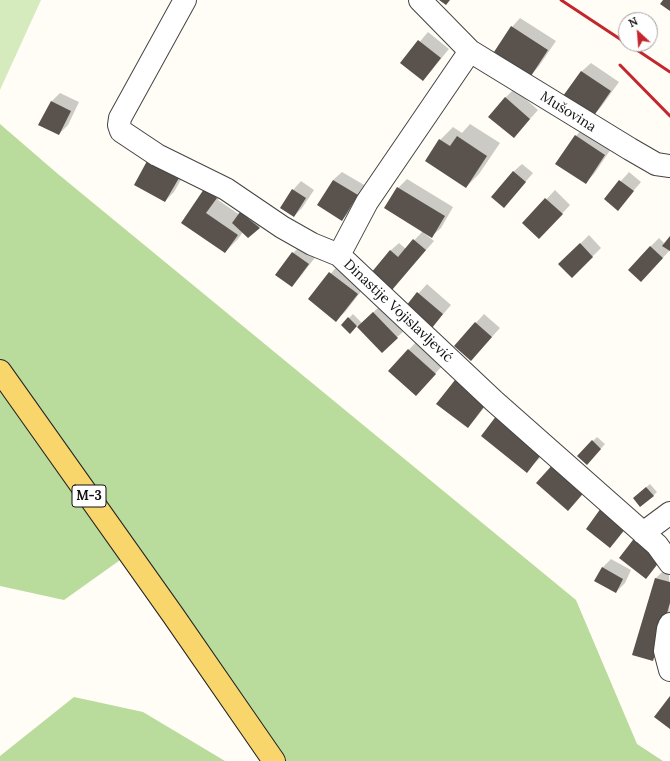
<!DOCTYPE html>
<meta charset="utf-8">
<style>
body{margin:0}
#map{position:relative;width:670px;height:761px;overflow:hidden;background:#fffdf5;font-family:Lora,serif}
canvas{display:block}
.north{position:absolute;left:618px;top:12px;width:40px;height:40px;box-sizing:border-box;background:#fff;border:1px solid #a0a0a0;border-radius:50%;rotate:334deg;font-size:11px;font-weight:700;line-height:16px;text-align:center;color:#111}
.north::after{content:'';display:block;margin:auto;width:14px;height:18px;background:#c4262e;clip-path:polygon(50% 0,100% 100%,50% 72%,0 100%)}
</style>
<div id="map">
<canvas width="670" height="761"></canvas>
<div class="north">N</div>
</div>
<script>
const ctx = document.querySelector('canvas').getContext('2d');
ctx.lineJoin = 'round';
function paint(path, color) {
  ctx.fillStyle = color;
  ctx.fill(path, 'evenodd');
}
function toPath(rows) {
  const path = new Path2D();
  for (const r of rows) {
    path.moveTo(r[0], r[1]);
    for (let i = 2; i < r.length; i += 2) path.lineTo(r[i], r[i + 1]);
  }
  return path;
}
function stroke(path, color, width, dash) {
  ctx.strokeStyle = color;
  ctx.lineWidth = width;
  ctx.lineCap = dash ? 'butt' : 'round';
  ctx.setLineDash(dash || []);
  ctx.stroke(path);
}
function write(font, color, halo, rows, align = 'center') {
  ctx.font = font + ' Lora,serif';
  ctx.lineWidth = 4;
  ctx.setLineDash([]);
  ctx.textBaseline = 'middle';
  ctx.strokeStyle = halo;
  ctx.fillStyle = color;
  for (const [text, x, y, turn = 0] of rows) {
    ctx.save();
    ctx.translate(x, y);
    ctx.rotate((+turn || 0) * Math.PI / 180);
    ctx.textAlign = isNaN(turn) ? turn : align;
    if (halo) ctx.strokeText(text, 0, 0);
    ctx.fillText(text, 0, 0);
    ctx.restore();
  }
}
const green = toPath([
 [0,0,41,0,0,90]
]);
const forest = toPath([
 [0,124,58,174,576,600,637,744,663,761,274,761,130,553,64,600,0,586],
 [74,697,143,712,225,761,0,761,0,756]
]);
const shadow = toPath([
 [520,18,556,41,539,66,531,75,512,27],
 [428,32,449,49,431,71,423,80,402,63],
 [591,63,619,82,601,107,593,116,564,96,582,71],
 [514,89,538,110,514,137,505,98],
 [60,93,79,102,68,125,59,134,52,101],
 [470,124,500,143,479,174,466,187,440,140,453,127,462,133],
 [584,127,613,146,594,174,585,183,576,136],
 [522,164,533,173,504,207,513,172],
 [187,169,174,192,165,201,135,185],
 [342,172,366,186,350,211,342,220,333,180],
 [629,172,641,182,618,209,605,199],
 [407,179,453,207,441,228,432,236,424,233,434,241,392,289,390,251,399,243,406,249,423,231,386,208,398,188],
 [301,181,314,190,302,208,294,216,293,190],
 [229,185,218,200,240,215,245,209,263,224,259,227,243,232,238,239,225,252,182,223,205,190],
 [555,190,570,205,548,229,524,223],
 [589,235,601,248,572,277,560,264],
 [670,237,670,250,650,272,650,247,659,238,665,244],
 [302,244,317,255,300,277,292,286,293,253],
 [339,264,366,285,345,312,336,320,309,299],
 [427,284,451,305,432,327,407,306],
 [382,304,406,329,382,351,357,325,350,332,342,325,353,314,362,323],
 [484,314,500,328,479,351,455,346],
 [417,341,443,365,424,386,389,371],
 [464,372,494,395,476,418,468,427,456,381],
 [511,403,555,439,539,459,526,471],
 [597,437,605,444,591,460,593,441],
 [650,484,657,492,653,496,634,498],
 [611,559,631,570,625,583,616,592,602,568],
 [669,565,670,631,665,647,652,660,634,654,656,578]
]);
const building = toPath([
 [439,0,450,0,446,5],
 [663,0,670,0,670,11,660,4],
 [511,26,548,50,531,76,494,52],
 [418,40,441,58,423,81,400,63],
 [581,71,611,91,593,117,563,96],
 [505,97,530,119,514,138,488,117],
 [51,101,71,111,59,135,38,125],
 [575,135,605,155,586,184,555,164],
 [457,136,487,156,466,188,425,161,439,139,450,146],
 [147,161,179,178,165,202,134,185],
 [513,171,526,182,504,208,491,197],
 [333,180,358,195,342,221,317,205],
 [619,180,634,191,618,211,604,199],
 [397,187,445,216,432,238,384,208],
 [204,189,217,198,206,213,238,235,225,253,181,223],
 [292,189,306,198,294,217,280,208],
 [545,198,563,214,539,239,522,223],
 [240,212,260,228,248,238,232,223],
 [670,236,670,251,662,246],
 [413,239,426,250,392,290,371,273,390,250,398,257],
 [580,243,593,257,572,278,558,264],
 [650,246,663,258,641,282,628,270],
 [292,252,309,264,292,287,275,275],
 [329,272,358,294,336,322,308,299],
 [417,292,443,314,432,328,406,306],
 [373,312,398,338,382,353,357,327],
 [348,317,357,326,350,334,341,325],
 [475,322,492,337,471,361,454,346],
 [408,349,436,374,416,396,388,371],
 [455,380,486,404,468,428,436,404],
 [497,415,543,452,527,473,481,436],
 [592,440,601,449,587,465,577,456],
 [555,462,587,489,568,511,536,483],
 [646,487,654,496,640,507,633,498],
 [601,508,626,528,610,548,586,529],
 [636,536,663,557,646,579,619,558],
 [602,567,623,579,616,593,594,581],
 [655,578,670,582,670,603,653,661,632,655],
 [670,696,670,729,654,717]
]);
const minor = toPath([
 [185,0,120,118,119,125,121,131,157,155,226,189,282,227,312,244,339,255,494,401,657,545,670,563],
 [420,0,470,51,630,149,656,164,670,166],
 [339,255,367,202,470,51],
 [643,533,670,513],
 [670,624,668,629,665,651,670,670]
]);
const major = toPath([
 [0,371,173,615,274,761]
]);
const rail = toPath([
 [561,0,626,43],
 [628,44,670,72],
 [620,65,670,116]
]);
const shields = [
 [89,496,34]
];
const shieldNames = [
 ["M-3",89,496]
];
const streetNames = [
 ["Mušovina",568,112,32],
 ["Dinastije Vojislavljević",398,311,43]
];
paint(green, '#d5ebbd');
paint(forest, '#b9dc9c');
paint(shadow, '#0003');
paint(building, '#5a524d');
stroke(minor, '#444', 24);
stroke(major, '#222', 24);
stroke(minor, '#fff', 22);
stroke(major, '#f9d66b', 22);
stroke(rail, '#c4262e', 3);
for (const [x, y, w] of shields) {
  const box = new Path2D();
  box.roundRect(x - w / 2, y - 11, w, 22, 3);
  ctx.fillStyle = '#fff';
  ctx.fill(box);
  stroke(box, '#111', 1);
}
write('bold 13px', '#111', null, shieldNames);
write('14px', '#111', '#fff', streetNames);
</script>
